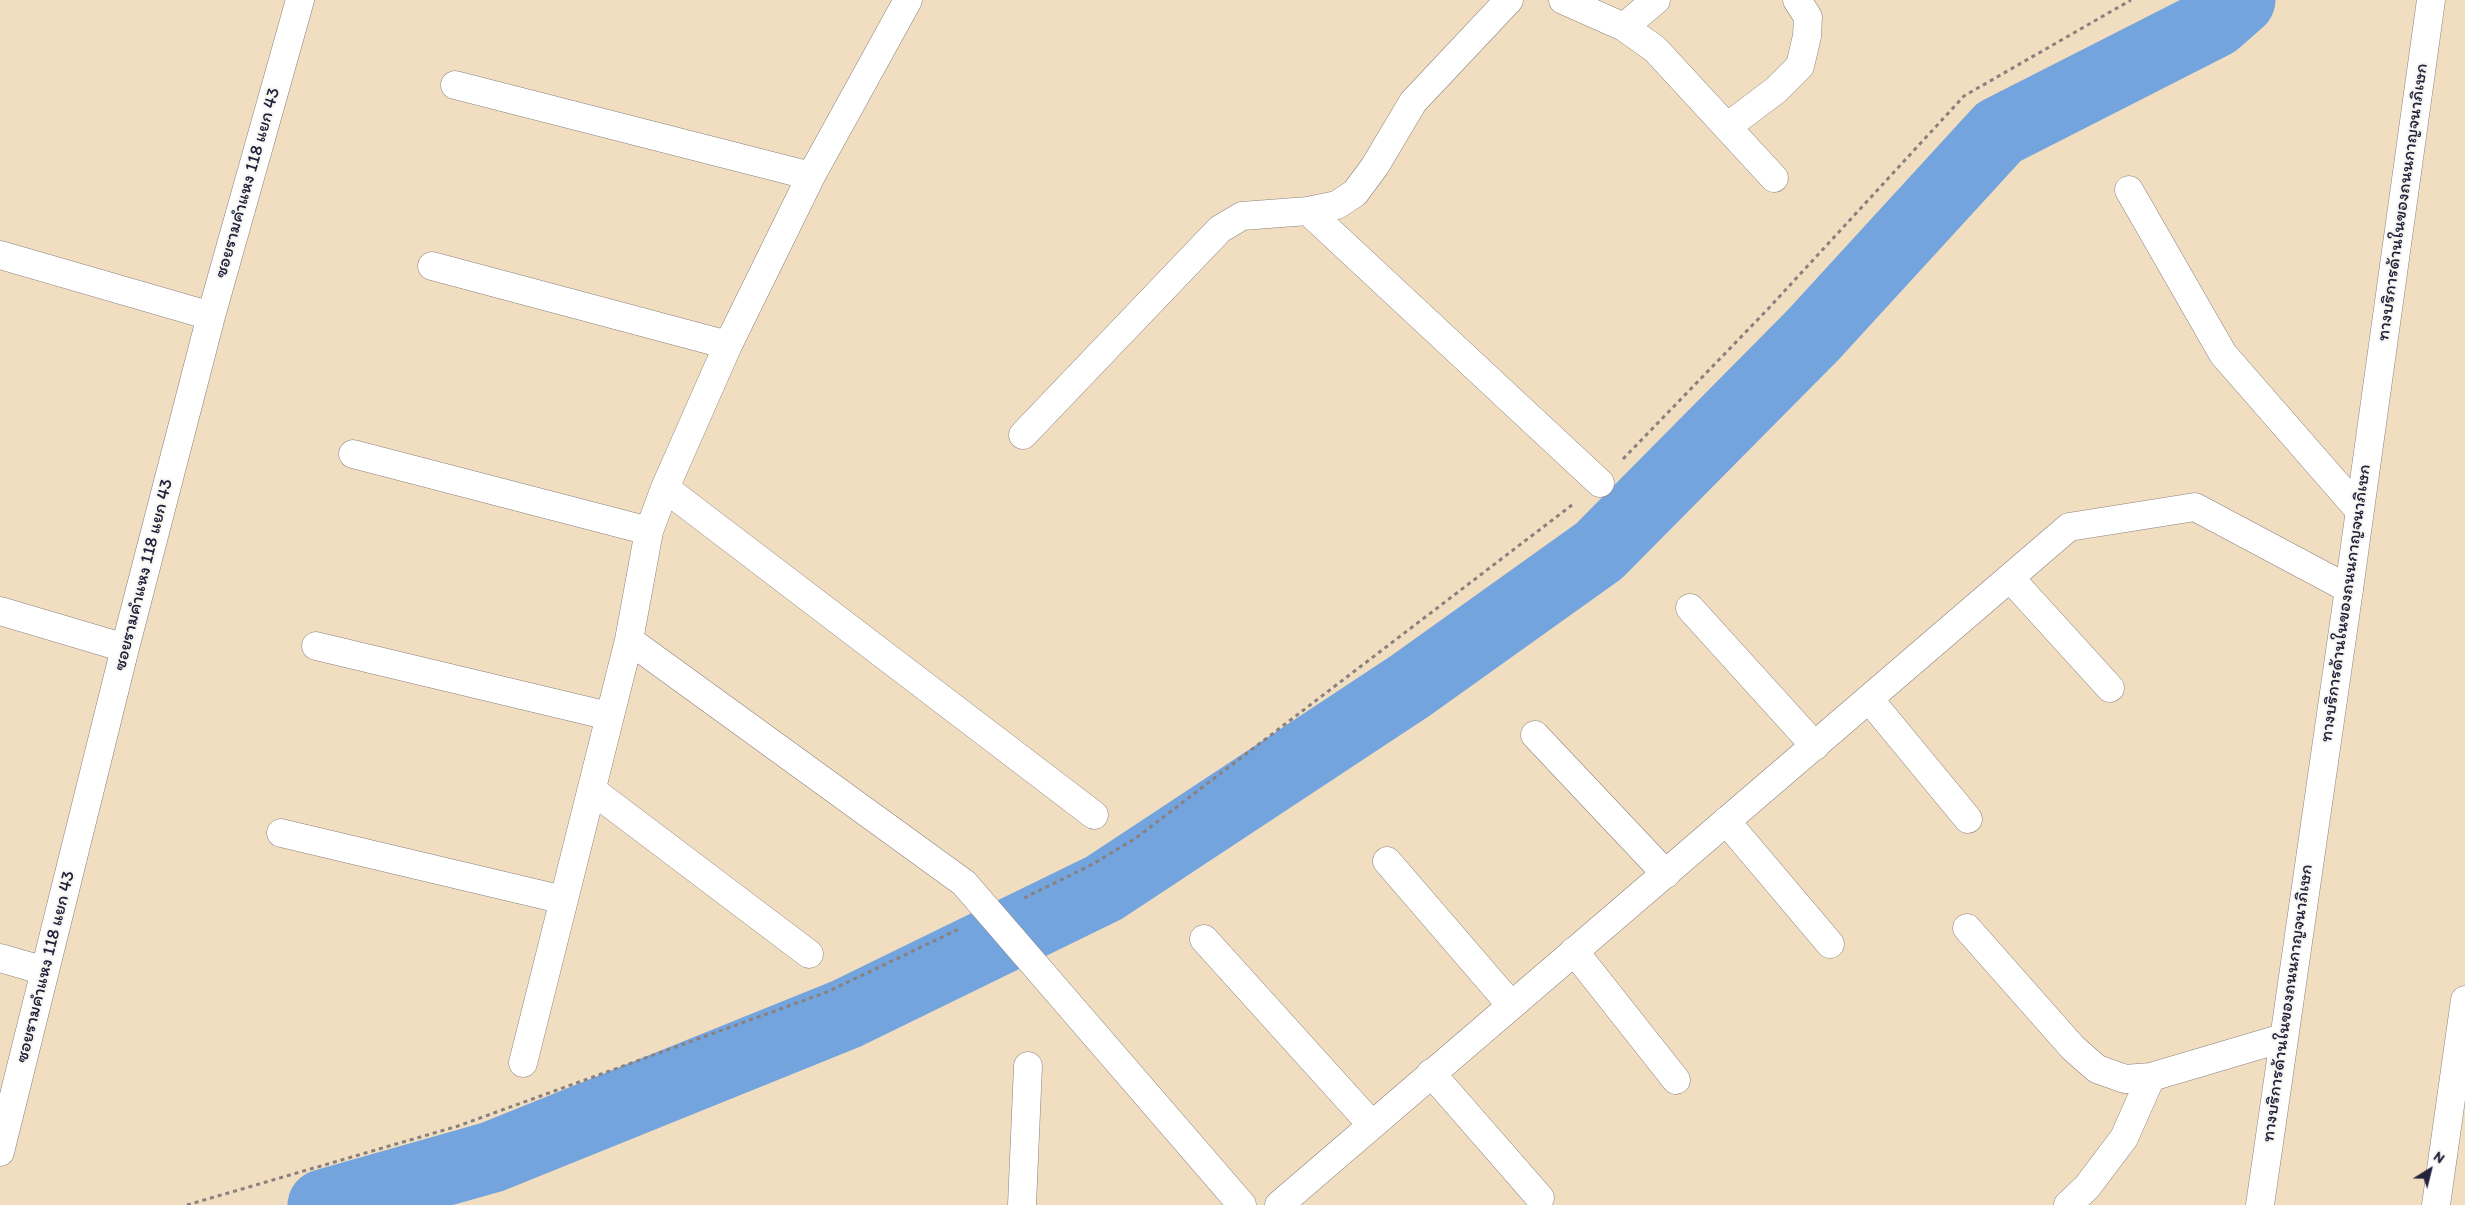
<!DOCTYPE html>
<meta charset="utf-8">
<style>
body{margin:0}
#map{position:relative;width:2465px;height:1205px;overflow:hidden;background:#f1dec0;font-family:Itim,sans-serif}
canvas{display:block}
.north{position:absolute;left:2405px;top:1145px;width:50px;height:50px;-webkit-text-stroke:4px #f6f6f2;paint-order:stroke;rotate:36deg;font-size:14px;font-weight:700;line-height:20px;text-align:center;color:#22223b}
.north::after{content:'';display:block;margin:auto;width:18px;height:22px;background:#22223b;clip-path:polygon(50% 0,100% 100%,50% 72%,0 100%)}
</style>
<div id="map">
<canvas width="2465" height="1205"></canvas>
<div class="north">N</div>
</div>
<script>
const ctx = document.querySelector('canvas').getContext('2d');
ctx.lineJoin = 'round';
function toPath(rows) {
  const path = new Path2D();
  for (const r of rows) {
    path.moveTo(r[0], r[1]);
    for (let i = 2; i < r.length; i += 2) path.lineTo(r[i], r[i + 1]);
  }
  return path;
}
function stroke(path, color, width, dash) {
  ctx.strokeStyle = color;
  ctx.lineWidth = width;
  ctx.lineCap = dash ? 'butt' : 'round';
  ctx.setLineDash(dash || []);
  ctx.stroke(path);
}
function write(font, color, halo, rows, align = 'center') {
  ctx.font = font + ' Itim,"Playpen Sans Thai",sans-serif';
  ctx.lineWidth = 4;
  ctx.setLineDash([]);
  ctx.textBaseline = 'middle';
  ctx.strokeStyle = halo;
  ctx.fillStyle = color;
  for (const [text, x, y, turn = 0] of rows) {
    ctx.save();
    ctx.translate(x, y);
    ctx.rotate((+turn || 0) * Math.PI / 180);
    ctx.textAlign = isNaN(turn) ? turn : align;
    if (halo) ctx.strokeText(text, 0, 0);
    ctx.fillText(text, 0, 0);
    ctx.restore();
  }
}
const river = toPath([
 [323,1205,492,1157,846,1014,1104,888,1410,686,1599,551,1813,335,1999,132,2215,22,2240,0]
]);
const path = toPath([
 [1623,459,1768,309,1964,96,2131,0],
 [1024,898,1093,864,1136,838,1572,505],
 [187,1205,458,1126,827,992,959,929]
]);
const minor = toPath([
 [1563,0,1624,27,1655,49,1774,178],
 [1624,27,1656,0],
 [455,85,811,176],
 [1727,127,1776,90,1800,66,1807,36,1808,17,1797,0],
 [2129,190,2223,354,2359,510],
 [1308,211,1600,483],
 [0,255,211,316],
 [432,266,728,345],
 [1023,435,1220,229,1242,216,1308,211,1337,205,1355,193,1375,166,1413,102,1509,0],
 [353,454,649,531],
 [665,488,1094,815],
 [2010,578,2110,688],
 [1690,608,1815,746],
 [0,611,125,648],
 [629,640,964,883,1242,1205],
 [316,646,609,716],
 [1869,699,1968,819],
 [1535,735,1666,874],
 [592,790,809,954],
 [1726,821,1830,944],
 [281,833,564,900],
 [1387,861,1511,1005],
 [1967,928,2073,1048,2097,1069,2125,1079,2151,1077,2283,1038],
 [1204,939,1372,1125],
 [1574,951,1676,1080],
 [0,958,45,971],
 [523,1063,629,640,649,531,665,488,728,345,811,176,908,0],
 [1431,1073,1540,1198],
 [0,1152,125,648,211,316,300,0],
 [1022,1205,1028,1066],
 [1279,1205,2069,527,2195,507,2349,589],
 [2068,1205,2087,1187,2124,1138,2151,1077]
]);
const secondary = toPath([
 [2260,1205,2349,589,2431,0]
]);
const motorway = toPath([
 [2436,1205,2465,1000]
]);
const streetNames = [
 ["ซอยรามคำแหง 118 แยก 43",248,183,-74],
 ["ทางบริการด้านในของถนนกาญจนาภิเษก",2403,202,-82],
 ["ซอยรามคำแหง 118 แยก 43",144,575,-76],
 ["ทางบริการด้านในของถนนกาญจนาภิเษก",2346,603,-82],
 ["ซอยรามคำแหง 118 แยก 43",46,967,-76],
 ["ทางบริการด้านในของถนนกาญจนาภิเษก",2288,1003,-82]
];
stroke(river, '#73a4de', 71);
stroke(minor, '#8a807e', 29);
stroke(secondary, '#8a807e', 29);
stroke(motorway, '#8a807e', 29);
stroke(path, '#8a807e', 3, [4, 4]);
stroke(minor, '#fff', 28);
stroke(secondary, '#fff', 28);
stroke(motorway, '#fff', 28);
write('18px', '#22223b', '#f6f6f2', streetNames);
</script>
